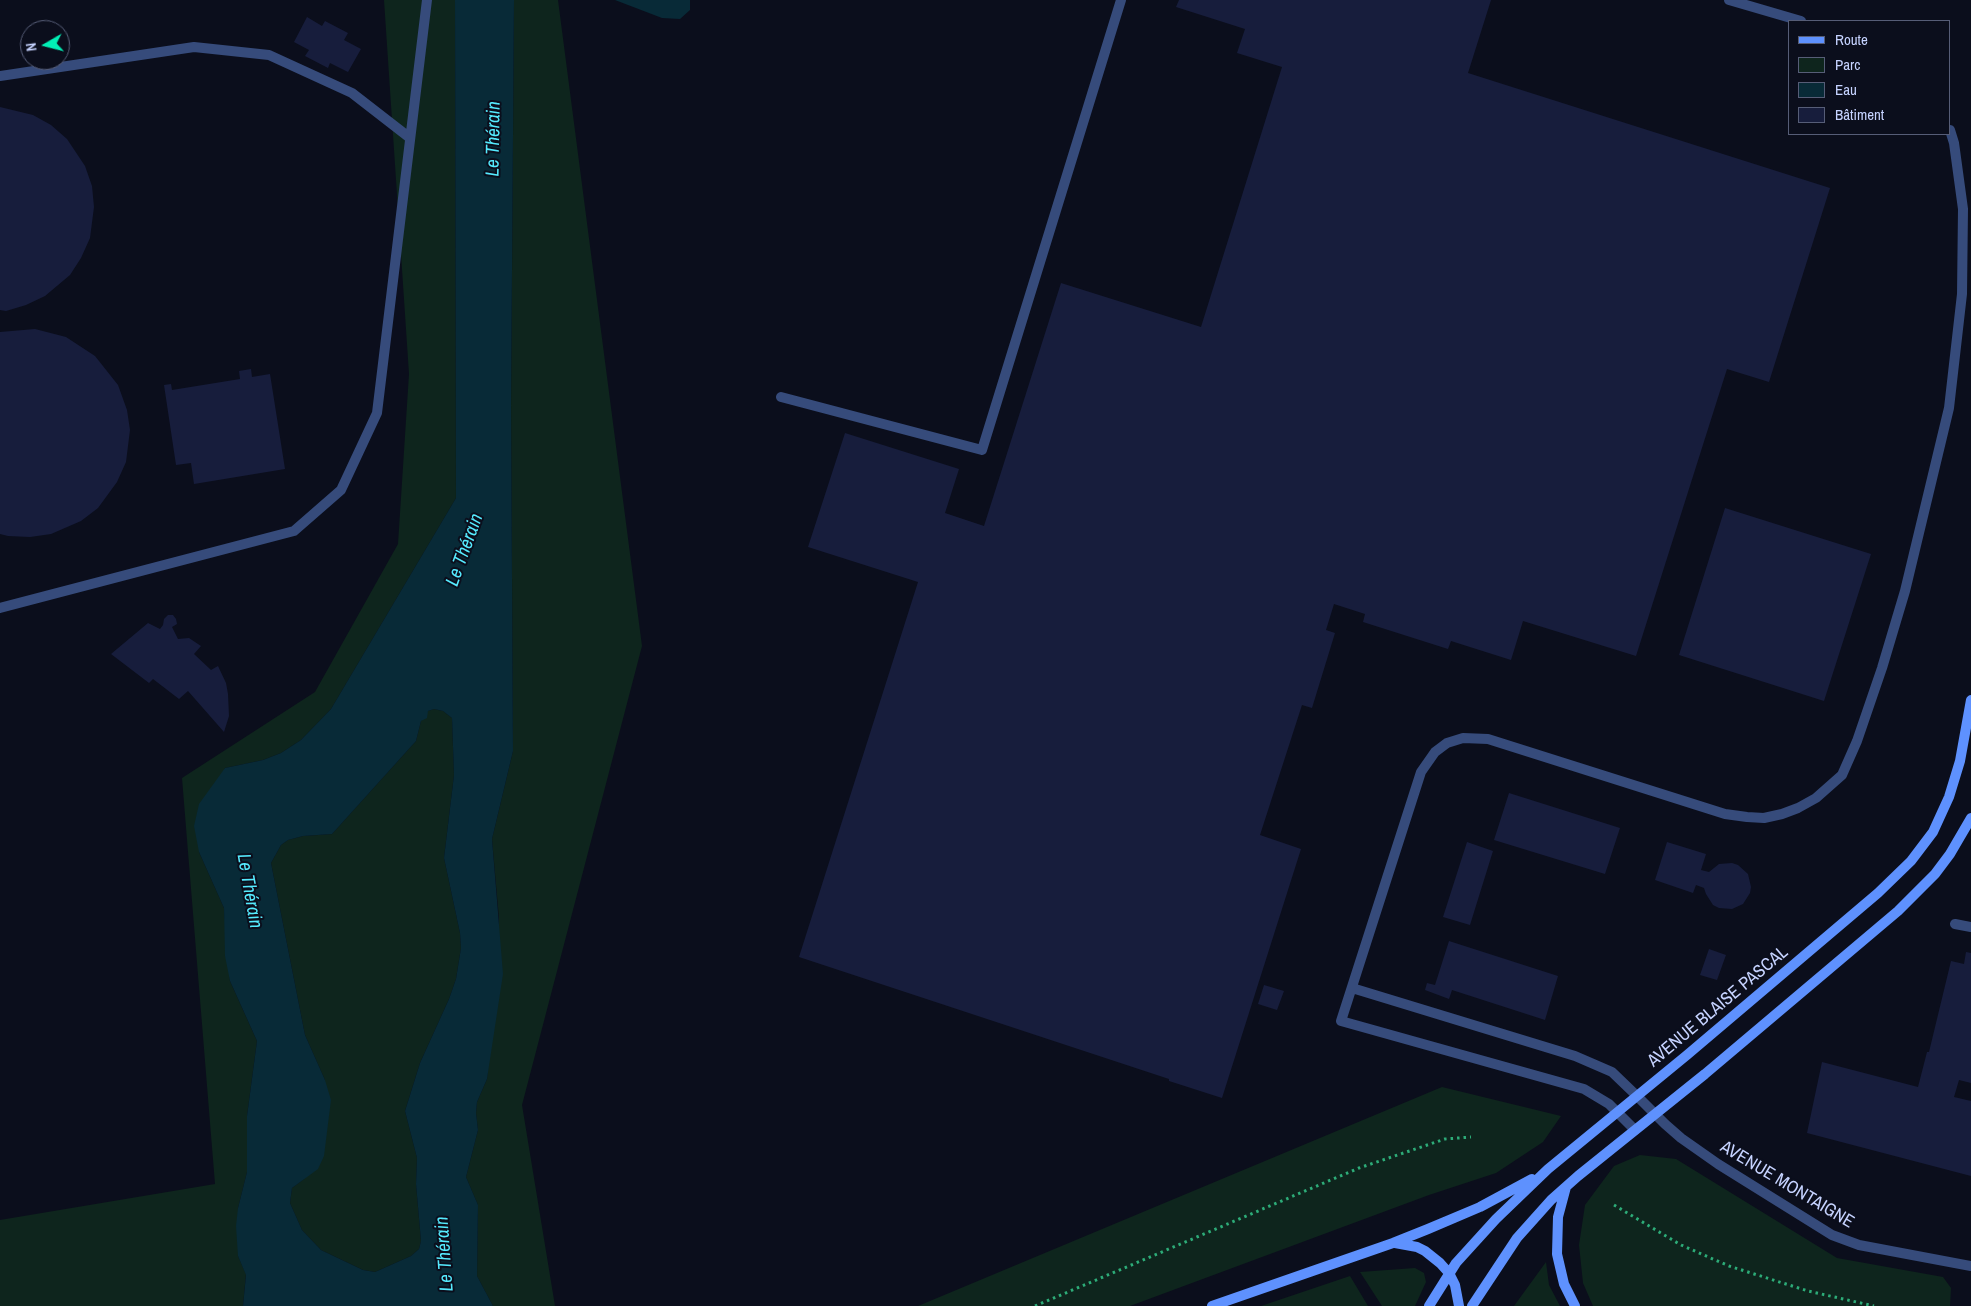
<!DOCTYPE html>
<meta charset="utf-8">
<style>
body{margin:0}
#map{position:relative;width:1971px;height:1306px;overflow:hidden;background:#0b0e1c;font-family:"Archivo Narrow",sans-serif}
canvas{display:block}
.legend{position:absolute;left:1788px;top:20px;width:162px;height:115px;box-sizing:border-box;background:#0b0e1c;border:1px solid #565d77;margin:0;padding:6px 9px;list-style:none;font-size:15px;color:#c6d3ff}
.legend li{display:flex;align-items:center;gap:10px;height:25px}
.legend b{width:25px;border:1px solid #565d77}
.north{position:absolute;left:20px;top:20px;width:50px;height:50px;box-sizing:border-box;background:#0b0e1c;border:1px solid #565d77;border-radius:50%;rotate:262deg;font-size:14px;font-weight:700;line-height:20px;text-align:center;color:#c6d3ff}
.north::after{content:'';display:block;margin:auto;width:18px;height:22px;background:#02efb5;clip-path:polygon(50% 0,100% 100%,50% 72%,0 100%)}
</style>
<div id="map">
<canvas width="1971" height="1306"></canvas>
<ul class="legend">
<li><b style="height:6px;background:#5e91fe"></b>Route</li>
<li><b style="height:14px;background:#0e251d"></b>Parc</li>
<li><b style="height:14px;background:#082a37"></b>Eau</li>
<li><b style="height:14px;background:#171d3c"></b>Bâtiment</li>
</ul>
<div class="north">N</div>
</div>
<script>
const ctx = document.querySelector('canvas').getContext('2d');
ctx.lineJoin = 'round';
function paint(path, color) {
  ctx.fillStyle = color;
  ctx.fill(path, 'evenodd');
}
function toPath(rows) {
  const path = new Path2D();
  for (const r of rows) {
    path.moveTo(r[0], r[1]);
    for (let i = 2; i < r.length; i += 2) path.lineTo(r[i], r[i + 1]);
  }
  return path;
}
function stroke(path, color, width, dash) {
  ctx.strokeStyle = color;
  ctx.lineWidth = width;
  ctx.lineCap = dash ? 'butt' : 'round';
  ctx.setLineDash(dash || []);
  ctx.stroke(path);
}
function write(font, color, halo, rows, align = 'center') {
  ctx.font = font + ' "Archivo Narrow",sans-serif';
  ctx.lineWidth = 4;
  ctx.setLineDash([]);
  ctx.textBaseline = 'middle';
  ctx.strokeStyle = halo;
  ctx.fillStyle = color;
  for (const [text, x, y, turn = 0] of rows) {
    ctx.save();
    ctx.translate(x, y);
    ctx.rotate((+turn || 0) * Math.PI / 180);
    ctx.textAlign = isNaN(turn) ? turn : align;
    if (halo) ctx.strokeText(text, 0, 0);
    ctx.fillText(text, 0, 0);
    ctx.restore();
  }
}
const green = toPath([
 [384,0,455,0,456,498,331,709,301,740,281,753,263,760,225,768,199,852,224,908,230,981,257,1041,247,1116,247,1172,238,1208,238,1256,246,1274,243,1306,0,1306,0,1220,215,1184,182,778,315,692,398,544,409,374],
 [514,0,558,0,642,646,522,1105,555,1306,493,1306,477,1276,478,1205,466,1177,478,1130,476,1113,477,1102,487,1079,499,918,492,839,513,751,511,405],
 [434,709,443,711,452,718,454,775,444,858,460,933,461,948,456,979,449,999,420,1063,405,1111,417,1158,416,1184,421,1241,419,1249,411,1256,375,1272,363,1270,321,1250,302,1230,290,1203,292,1188,304,1179,325,1080,305,1035,271,863,281,845,288,840,303,836,332,834,416,741,421,721,428,711],
 [1442,1087,1561,1116,1543,1142,1496,1173,1429,1195,1130,1306,918,1306],
 [1640,1155,1676,1159,1837,1258,1943,1277,1951,1288,1950,1306,1593,1306,1583,1283,1579,1245,1585,1205,1614,1166],
 [1546,1262,1549,1285,1560,1306,1514,1306],
 [1415,1268,1424,1273,1426,1282,1415,1306,1382,1306,1360,1272],
 [1350,1276,1368,1306,1261,1306]
]);
const water = toPath([
 [455,0,514,0,511,405,513,751,492,839,503,974,487,1079,477,1102,476,1113,478,1130,466,1177,478,1205,477,1276,493,1306,243,1306,246,1275,238,1256,236,1226,238,1208,247,1172,247,1116,257,1041,230,981,225,956,224,908,199,852,194,826,199,804,225,768,263,760,281,753,301,740,331,709,456,498],
 [434,709,443,711,452,718,454,775,444,858,460,933,461,948,456,979,449,999,420,1063,405,1111,417,1158,416,1184,421,1241,419,1249,411,1256,375,1272,363,1270,321,1250,302,1230,290,1203,292,1188,318,1169,324,1156,331,1100,325,1080,305,1035,271,863,281,845,288,840,303,836,332,834,416,741,421,721,427,718,428,711],
 [615,0,690,0,690,10,680,19,662,18]
]);
const building = toPath([
 [1179,0,1491,0,1468,73,1830,188,1769,382,1727,369,1636,656,1523,621,1511,660,1451,641,1448,649,1363,622,1365,614,1334,604,1326,630,1335,633,1312,708,1302,705,1260,835,1301,849,1222,1098,1169,1081,1169,1079,799,957,918,582,808,547,845,433,959,469,945,513,984,526,1061,283,1201,327,1282,67,1237,53,1245,29,1176,7],
 [307,17,322,26,325,21,348,33,344,40,361,49,348,72,330,63,328,68,305,56,309,50,294,42],
 [0,107,33,115,51,125,67,139,85,166,92,186,94,207,90,238,81,258,70,275,45,296,26,305,6,311,0,310],
 [35,329,66,337,95,356,118,385,127,410,130,430,126,462,117,482,98,508,81,521,51,534,30,537,8,536,0,534,0,332],
 [251,369,252,377,270,374,285,469,194,484,191,463,176,465,164,385,171,384,172,390,240,379,239,371],
 [1725,508,1871,554,1824,701,1679,655],
 [168,615,173,615,176,619,177,624,172,627,178,639,189,638,201,646,194,654,211,670,218,666,226,683,228,694,229,716,224,732,188,691,179,699,153,679,149,683,111,654,148,623,160,629,163,625,164,619],
 [1509,793,1620,828,1605,874,1494,840],
 [1467,842,1493,851,1470,925,1443,917],
 [1667,842,1706,854,1701,870,1709,872,1719,864,1732,863,1738,865,1748,874,1751,887,1750,893,1743,904,1732,909,1719,908,1713,905,1706,894,1704,888,1696,885,1693,893,1655,880],
 [1449,941,1558,976,1545,1020,1452,990,1449,999,1425,990,1427,983,1435,985],
 [1709,949,1726,955,1717,980,1700,975],
 [1966,952,1971,953,1971,1083,1959,1080,1954,1097,1971,1101,1971,1176,1807,1133,1822,1062,1918,1087,1927,1052,1929,1052,1951,961,1964,964],
 [1264,985,1284,991,1277,1010,1258,1004]
]);
const path = toPath([
 [1614,1205,1681,1245,1729,1266,1808,1291,1874,1306],
 [1035,1306,1359,1168,1445,1139,1471,1137]
]);
const lane = toPath([
 [1729,0,1801,21],
 [0,76,194,47,269,55,352,93,410,138],
 [781,397,982,450,1121,0],
 [0,608,294,531,341,490,377,413,427,0],
 [1955,924,1971,927],
 [1352,988,1575,1056,1612,1072,1637,1096],
 [1635,1130,1609,1104,1584,1089,1341,1021,1421,772,1435,752,1447,743,1463,738,1488,739,1725,814,1747,817,1764,818,1782,814,1798,808,1816,798,1842,775,1857,741,1882,668,1905,591,1949,408,1962,294,1963,209,1954,143,1950,130]
]);
const street = toPath([
 [1637,1096,1665,1124,1681,1138,1718,1164,1832,1235,1859,1245,1971,1266]
]);
const secondary = toPath([
 [1566,1187,1558,1217,1557,1254,1564,1284,1575,1306],
 [1395,1243,1417,1247,1425,1251,1440,1263,1449,1273,1455,1285,1459,1306],
 [1212,1306,1393,1243,1428,1229,1480,1207,1532,1179],
 [1429,1306,1456,1263,1496,1219,1548,1169,1687,1055,1878,893,1911,861,1933,832,1949,797,1960,761,1971,700],
 [1472,1306,1517,1238,1551,1200,1578,1176,1705,1074,1898,911,1935,874,1950,854,1971,818]
]);
const streetNames = [
 ["AVENUE BLAISE PASCAL",1718,1007,-40],
 ["AVENUE MONTAIGNE",1787,1185,31]
];
const waterNames = [
 ["Le Thérain",494,139,-89],
 ["Le Thérain",465,550,-70],
 ["Le Thérain",249,891,80],
 ["Le Thérain",445,1254,-94]
];
paint(green, '#0e251d');
paint(water, '#082a37');
paint(building, '#171d3c');
stroke(path, '#2dac78', 3, [2.5, 4]);
stroke(lane, '#364b7b', 10);
stroke(street, '#364b7b', 10);
stroke(secondary, '#5e91fe', 10);
write('18px', '#c6d3ff', '#0b0e1c', streetNames);
write('italic 19px', '#55eafe', '#0b0e1c', waterNames);
</script>
